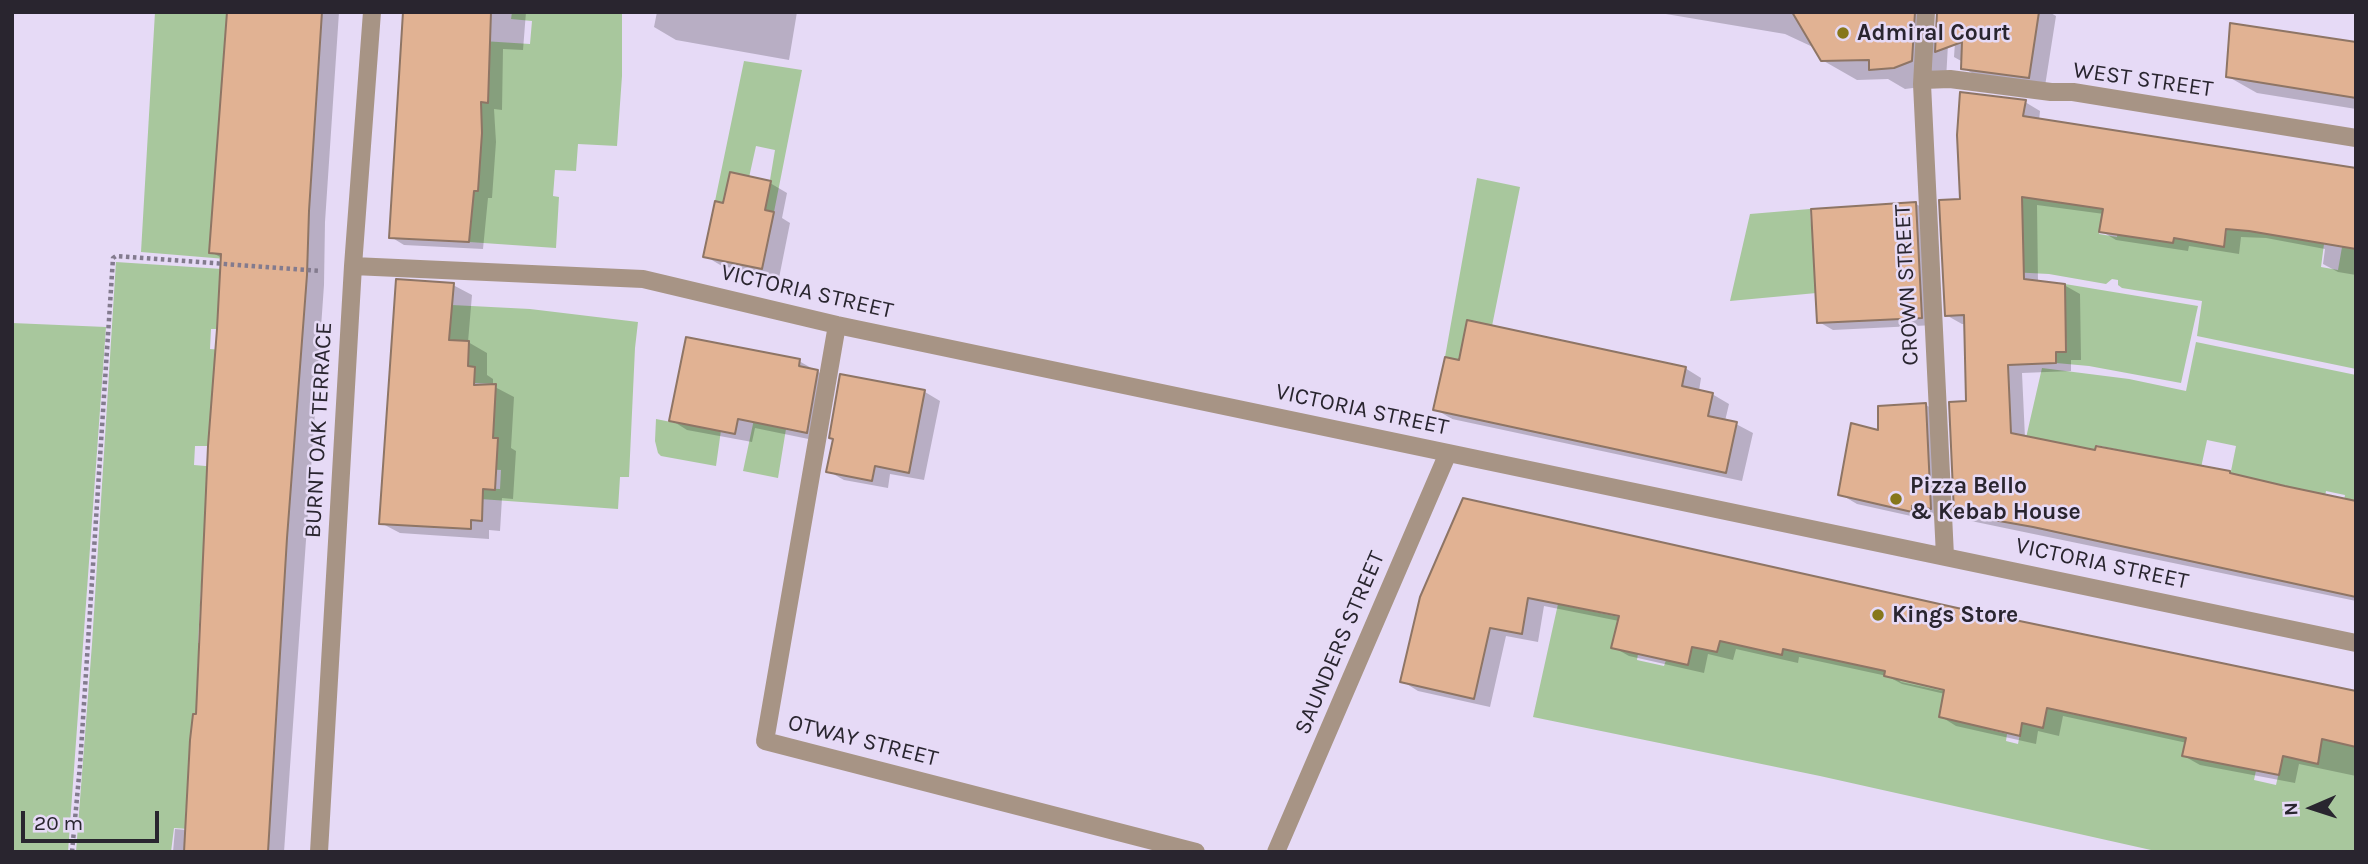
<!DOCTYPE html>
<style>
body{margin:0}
#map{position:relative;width:2368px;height:864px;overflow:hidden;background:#e6daf6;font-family:Karla,sans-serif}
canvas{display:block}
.frame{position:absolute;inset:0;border:14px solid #29252f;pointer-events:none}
.north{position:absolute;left:2277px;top:773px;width:70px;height:70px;-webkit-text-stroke:5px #e6daf6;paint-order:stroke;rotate:267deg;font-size:19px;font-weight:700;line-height:28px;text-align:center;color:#29252f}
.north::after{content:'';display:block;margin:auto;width:24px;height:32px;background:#29252f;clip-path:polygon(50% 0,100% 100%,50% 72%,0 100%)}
.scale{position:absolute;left:21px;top:811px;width:138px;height:32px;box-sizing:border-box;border:4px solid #29252f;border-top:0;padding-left:9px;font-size:21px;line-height:24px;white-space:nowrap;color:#29252f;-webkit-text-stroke:5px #e6daf6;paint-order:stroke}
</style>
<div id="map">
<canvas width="2368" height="864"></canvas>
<div class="frame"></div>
<div class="north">N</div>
<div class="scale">20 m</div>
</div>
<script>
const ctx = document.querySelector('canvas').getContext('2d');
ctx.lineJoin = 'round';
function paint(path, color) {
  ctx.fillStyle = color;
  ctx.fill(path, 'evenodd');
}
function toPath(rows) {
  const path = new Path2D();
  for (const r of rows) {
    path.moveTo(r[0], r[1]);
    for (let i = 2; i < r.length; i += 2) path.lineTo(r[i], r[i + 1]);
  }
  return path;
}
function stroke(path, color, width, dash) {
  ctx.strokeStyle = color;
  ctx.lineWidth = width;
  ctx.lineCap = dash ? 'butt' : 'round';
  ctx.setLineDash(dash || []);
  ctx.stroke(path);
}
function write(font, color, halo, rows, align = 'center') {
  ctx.font = font + ' Karla,sans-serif';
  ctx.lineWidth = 5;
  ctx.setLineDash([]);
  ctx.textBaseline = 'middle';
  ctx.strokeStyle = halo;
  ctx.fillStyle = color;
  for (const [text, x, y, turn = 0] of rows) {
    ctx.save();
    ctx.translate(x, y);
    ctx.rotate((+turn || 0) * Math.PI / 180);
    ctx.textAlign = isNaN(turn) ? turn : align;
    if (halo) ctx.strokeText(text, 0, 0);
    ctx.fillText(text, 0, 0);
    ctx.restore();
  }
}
const green = toPath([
 [155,12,226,12,226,17,265,20,225,34,218,134,258,137,250,261,141,252],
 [512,12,622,12,622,76,617,146,578,144,576,171,555,170,553,196,559,197,556,248,469,242,470,225,444,214,472,215,473,200,468,191,478,191,481,102,488,103,488,94,482,93,483,41,530,44,532,21,511,19],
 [744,61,802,70,774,212,765,210,775,150,756,146,748,182,741,174,730,172,723,203,715,201],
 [1477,178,1520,187,1492,326,1467,320,1459,360,1445,357],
 [2123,189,2156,241,2173,243,2177,219,2224,246,2227,228,2249,231,2252,210,2260,233,2324,244,2321,267,2338,270,2342,247,2356,226,2356,369,2197,336,2202,301,2122,288,2118,285,2118,280,2112,279,2106,284,2049,274,2010,272,2006,216,2023,216,2022,196,2103,209,2099,234,2117,237],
 [1810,209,1811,225,1847,223,1849,290,1730,301,1750,214],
 [116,262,222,269,217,329,211,329,210,349,223,350,209,446,195,446,194,465,240,469,203,563,201,586,198,643,230,645,198,659,196,704,207,715,193,715,185,820,219,831,174,828,171,852,76,852,92,644],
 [2065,284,2198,306,2181,383,2089,366,2056,363,2056,352,2067,351,2063,298],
 [452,305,530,309,638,322,635,348,629,477,620,477,618,509,439,496,440,486,500,489,501,470,442,467,497,458,498,439,490,438,496,384,475,383,475,367,447,365,469,358,469,341,449,340],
 [12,323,106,327,68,852,12,852],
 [2196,342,2356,375,2356,519,2341,516,2345,495,2326,491,2318,535,2230,476,2236,446,2207,440,2192,509,2134,453,2096,445,2087,488,2020,464,2042,368,2129,379,2186,391],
 [688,390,723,416,716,466,661,456,658,453,655,441,656,419,681,424],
 [757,405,763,424,786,429,778,478,743,471],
 [1558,604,1619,617,1611,648,1638,654,1637,660,1664,666,1666,660,1688,665,1702,604,1702,649,1717,652,1722,631,1758,650,1782,655,1788,626,1950,662,1939,717,1955,721,2002,675,1991,730,2007,734,2006,741,2018,744,2022,723,2052,686,2068,713,2105,721,2111,697,2129,701,2124,725,2165,734,2191,714,2182,756,2200,760,2204,741,2258,761,2254,780,2276,785,2288,733,2318,763,2322,739,2356,747,2356,852,2160,852,1820,776,1533,717]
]);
const shadow = toPath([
 [227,12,339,12,325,222,324,285,284,852,173,852,175,829,187,830,197,716,222,258,211,252],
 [412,12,526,12,523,50,503,49,502,110,494,109,496,142,492,198,488,198,483,249,404,245,391,237],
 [657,12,797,12,789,60,676,40,654,27],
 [1654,12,1917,12,1948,44,1946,80,1929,86,1905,89,1888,79,1857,80,1822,60,1815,48,1785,34],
 [1957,12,2049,12,2056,16,2045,86,1979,77,1963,68,1963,62,1954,57],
 [2356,43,2356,109,2257,93,2227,76],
 [2025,102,2040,111,2039,121,2356,171,2356,275,2338,272,2323,264,2325,249,2266,238,2241,237,2239,254,2189,246,2188,251,2116,240,2101,231,2104,214,2037,205,2038,283,2064,285,2080,294,2081,360,2071,360,2071,371,2022,373,2025,438,2096,452,2230,473,2356,506,2356,601,1971,521,1956,512,1968,403,1966,324,1962,324,1946,315,1962,201],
 [770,183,787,193,782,218,790,223,779,278,722,266,705,256,724,205],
 [1916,204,1930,212,1935,325,1833,330,1819,322],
 [453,285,472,295,468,342,487,353,487,375,493,379,493,386,514,397,511,448,516,451,513,499,502,498,500,531,489,530,489,539,400,533,381,523],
 [799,361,834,381,823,442,755,428,752,442,687,430,671,420],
 [1460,362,1685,368,1701,378,1699,391,1712,394,1729,404,1725,421,1736,424,1753,433,1742,481,1452,419,1435,409],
 [925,392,940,401,924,480,890,474,888,488,844,480,828,471],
 [1926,405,1943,415,1948,518,1929,515,1929,520,1857,504,1840,494,1879,432],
 [1464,500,1961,610,2356,693,2356,776,2299,764,2295,783,2200,765,2184,756,2187,743,2063,716,2059,736,2038,731,2036,744,1956,726,1940,716,1945,694,1902,684,1887,676,1799,657,1798,663,1736,649,1733,660,1708,654,1704,673,1629,656,1613,647,1619,621,1544,606,1538,642,1506,636,1490,707,1418,691,1402,681],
 [1896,677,1953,690,1952,693,1901,682]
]);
const building = toPath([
 [227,12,322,12,309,211,307,275,287,538,268,852,184,852,190,740,193,714,196,714,208,446,217,329,221,254,209,253,227,12],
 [403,12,491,12,488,103,481,102,482,133,478,191,474,191,469,242,389,238,403,12],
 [1792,12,1915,12,1912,61,1894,68,1869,70,1869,60,1821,61,1792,12],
 [1937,12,2039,12,2029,78,1961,69,1962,42,1935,52,1937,12],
 [2230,23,2356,42,2356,98,2226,77,2230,23],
 [1960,92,2026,100,2023,116,2356,168,2356,249,2249,231,2226,229,2224,247,2174,238,2173,243,2099,232,2103,209,2022,197,2024,279,2065,284,2066,352,2056,352,2056,363,2008,365,2011,433,2095,450,2096,446,2230,471,2230,473,2285,486,2356,501,2356,597,2033,527,1954,513,1949,402,1966,401,1964,315,1945,316,1939,200,1960,199,1957,135,1960,92],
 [730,172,771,181,765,210,774,212,762,269,703,257,715,201,723,203,730,172],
 [1916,202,1922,318,1817,323,1811,209,1916,202],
 [396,279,454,283,449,340,469,341,468,366,475,367,474,385,496,384,493,438,498,438,495,490,483,489,482,521,471,520,471,529,379,524,396,279],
 [1467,320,1686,367,1682,386,1713,393,1708,416,1737,422,1726,473,1433,410,1445,357,1459,360,1467,320],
 [686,337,800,359,799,366,818,370,807,433,738,419,735,434,669,421,686,337],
 [840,374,925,390,909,473,875,466,872,481,826,472,833,439,829,438,840,374],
 [1926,403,1931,509,1912,506,1912,512,1838,495,1851,423,1878,430,1878,406,1926,403],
 [1463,498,1962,609,2356,691,2356,747,2322,739,2318,764,2283,756,2279,775,2182,756,2186,738,2047,708,2043,728,2022,723,2020,736,1939,717,1944,690,1884,676,1885,671,1783,649,1782,655,1720,641,1717,652,1692,647,1688,665,1611,648,1619,616,1528,598,1522,634,1490,628,1474,699,1400,682,1420,597,1463,498]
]);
const path = toPath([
 [72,852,80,765,113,258,116,256,321,271]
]);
const minor = toPath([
 [1926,12,1922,84,1945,556],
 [1923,80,1950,79,2051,92,2073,92,2356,138],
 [353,266,643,279,837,325,2356,643],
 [837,325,765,741,1196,852],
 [319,852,353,266,372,12],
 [1276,852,1448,453]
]);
const markers = [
 [1843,33,7,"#86771b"],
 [1896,499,7,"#86771b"],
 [1878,615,7,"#86771b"]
];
const poiNames = [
 ["Admiral Court",1857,33],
 ["Pizza Bello",1910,486],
 ["& Kebab House",1910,512],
 ["Kings Store",1892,615]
];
const streetNames = [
 ["WEST STREET",2143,80,8],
 ["CROWN STREET",1907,285,-93],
 ["VICTORIA STREET",807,292,13],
 ["VICTORIA STREET",1362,410,12],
 ["BURNT OAK TERRACE",319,430,-87],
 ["VICTORIA STREET",2102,564,12],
 ["SAUNDERS STREET",1340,643,-67],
 ["OTWAY STREET",863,741,14]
];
paint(green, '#a8c79d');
paint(shadow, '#0003');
paint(building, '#e1b293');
stroke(building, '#8e7565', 2);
stroke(path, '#837b8e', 4.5, [3.5, 3.5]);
stroke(minor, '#a79485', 18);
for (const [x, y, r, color] of markers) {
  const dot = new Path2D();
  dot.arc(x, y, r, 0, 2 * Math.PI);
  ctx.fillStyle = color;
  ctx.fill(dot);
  stroke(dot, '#e6daf6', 2.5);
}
write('bold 23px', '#29252f', '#e6daf6', poiNames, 'left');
write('23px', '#29252f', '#e6daf6', streetNames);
</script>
